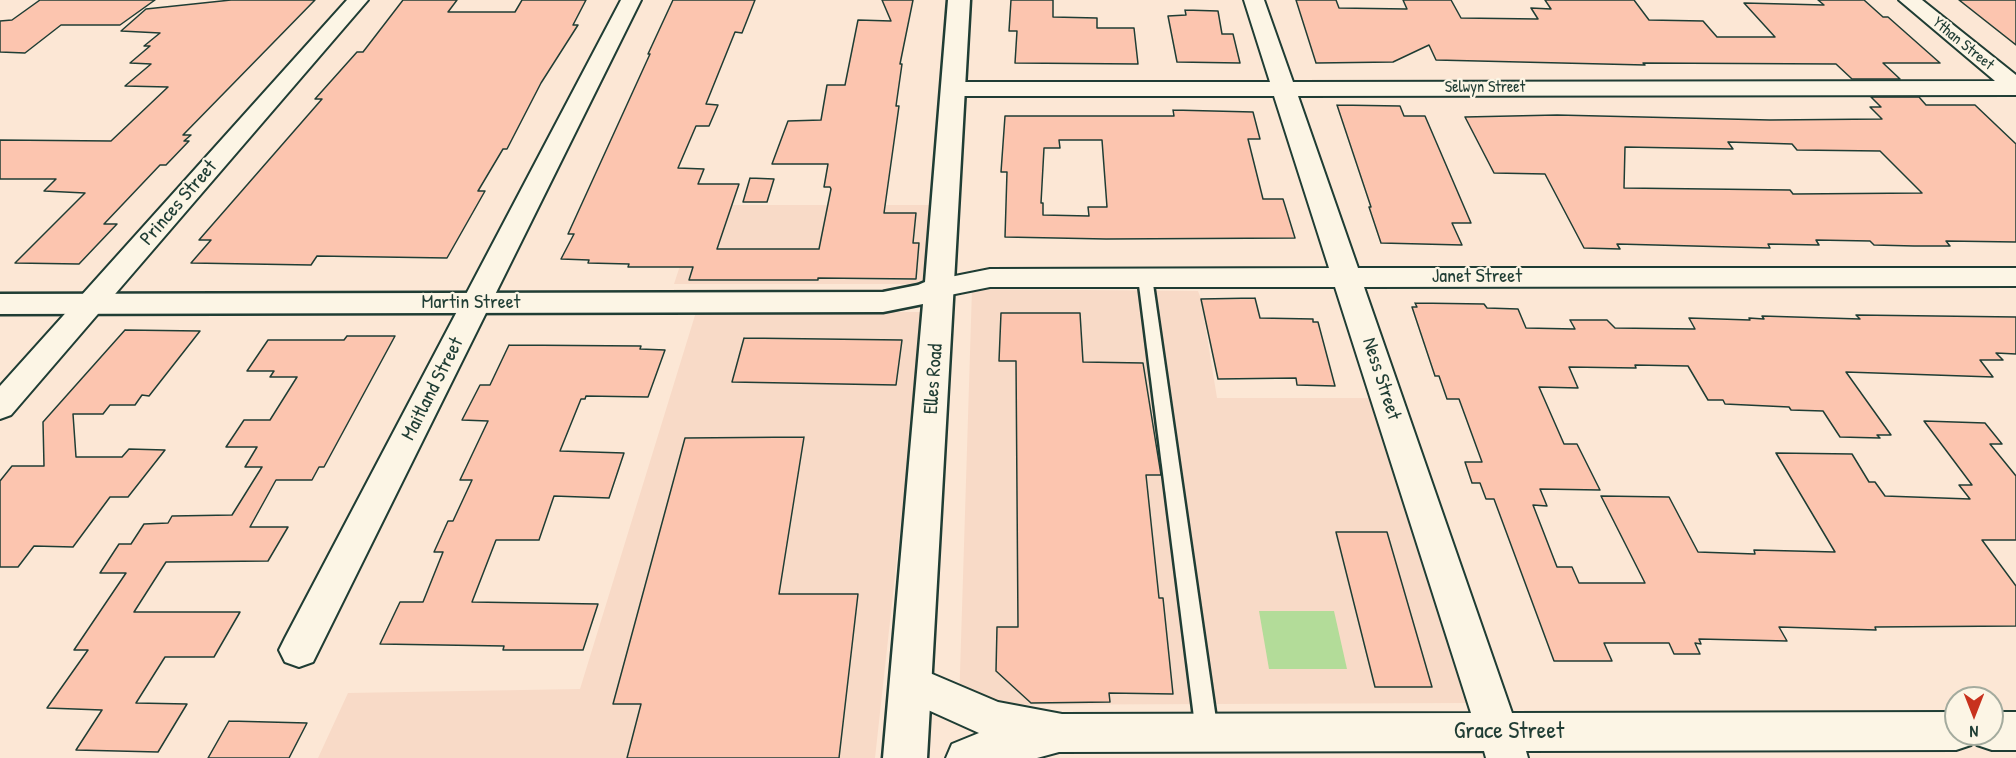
<!DOCTYPE html>
<style>
body{margin:0}
#map{position:relative;width:2016px;height:758px;overflow:hidden;background:#fce7d5;font-family:"Patrick Hand",sans-serif}
canvas{display:block}
.north{position:absolute;left:1944px;top:686px;width:60px;height:60px;box-sizing:border-box;background:#fcf5e5;border:2px solid #a4ab9e;border-radius:50%;rotate:180deg;font-size:16px;font-weight:700;line-height:24px;text-align:center;color:#1f3d34}
.north::after{content:'';display:block;margin:auto;width:21px;height:27px;background:#c8321e;clip-path:polygon(50% 0,100% 100%,50% 72%,0 100%)}
</style>
<div id="map">
<canvas width="2016" height="758"></canvas>
<div class="north">N</div>
</div>
<script>
const ctx = document.querySelector('canvas').getContext('2d');
ctx.lineJoin = 'round';
function paint(path, color) {
  ctx.fillStyle = color;
  ctx.fill(path, 'evenodd');
}
function toPath(rows) {
  const path = new Path2D();
  for (const r of rows) {
    path.moveTo(r[0], r[1]);
    for (let i = 2; i < r.length; i += 2) path.lineTo(r[i], r[i + 1]);
  }
  return path;
}
function stroke(path, color, width, dash) {
  ctx.strokeStyle = color;
  ctx.lineWidth = width;
  ctx.lineCap = dash ? 'butt' : 'round';
  ctx.setLineDash(dash || []);
  ctx.stroke(path);
}
function write(font, color, halo, rows, align = 'center') {
  ctx.font = font + ' "Patrick Hand",sans-serif';
  ctx.lineWidth = 4.5;
  ctx.setLineDash([]);
  ctx.textBaseline = 'middle';
  ctx.strokeStyle = halo;
  ctx.fillStyle = color;
  for (const [text, x, y, turn = 0] of rows) {
    ctx.save();
    ctx.translate(x, y);
    ctx.rotate((+turn || 0) * Math.PI / 180);
    ctx.textAlign = isNaN(turn) ? turn : align;
    if (halo) ctx.strokeText(text, 0, 0);
    ctx.fillText(text, 0, 0);
    ctx.restore();
  }
}
const built = toPath([
 [700,205,940,205,934,284,674,284],
 [972,289,1198,291,1201,299,1217,398,1371,398,1467,703,959,705],
 [696,312,924,312,875,758,318,758,348,693,580,689]
]);
const green = toPath([
 [1259,611,1334,611,1347,669,1269,669]
]);
const building = toPath([
 [40,0,155,0,120,25,61,25,25,53,0,52,0,21,12,20,40,0],
 [231,0,315,0,183,135,191,135,184,141,189,141,166,165,160,165,104,224,117,224,79,264,15,263,85,193,44,191,56,179,0,179,0,140,111,141,168,87,125,86,151,64,130,63,150,46,144,46,160,33,121,31,146,9,231,0],
 [403,0,457,0,448,12,515,12,522,0,586,0,573,25,578,25,541,83,507,149,503,149,478,191,485,191,447,258,317,256,311,265,191,263,211,240,199,240,322,99,315,99,357,52,363,52,403,0],
 [673,0,755,0,742,33,735,32,706,104,718,105,709,126,696,126,678,168,704,169,698,184,739,184,717,249,819,249,831,189,830,187,824,187,828,164,772,164,788,121,821,120,827,85,845,85,858,20,891,21,882,0,913,0,900,64,902,64,896,106,899,106,884,213,916,213,913,243,919,243,916,279,818,278,818,280,689,280,693,267,628,267,629,264,588,263,589,260,561,259,574,234,568,234,650,54,648,54,673,0],
 [1011,0,1053,0,1053,17,1097,18,1097,28,1134,28,1138,64,1015,63,1017,31,1009,31,1011,0],
 [1296,0,1336,0,1339,8,1407,9,1403,0,1451,0,1461,18,1538,19,1531,8,1551,9,1545,0,1634,0,1649,20,1703,21,1717,37,1775,37,1744,3,1824,5,1818,0,1864,0,1883,17,1888,17,1940,63,1883,63,1900,79,1852,79,1836,64,1643,63,1645,65,1436,60,1429,45,1393,62,1316,63,1296,0],
 [1959,0,2016,0,2016,45,1959,0],
 [1185,10,1218,11,1222,34,1233,34,1240,63,1177,62,1168,16,1186,15,1185,10],
 [1871,97,1919,97,1926,105,1975,105,2016,144,2016,242,1946,241,1950,246,1914,246,1874,245,1870,241,1816,240,1819,245,1768,244,1770,248,1617,244,1620,249,1584,248,1545,174,1494,173,1465,117,1557,115,1770,120,1882,119,1870,107,1881,107,1871,97],
 [1728,142,1792,144,1797,150,1880,151,1922,193,1793,194,1790,190,1624,188,1625,147,1733,149,1728,142],
 [1337,105,1400,106,1404,116,1425,116,1471,223,1452,223,1462,245,1381,243,1369,207,1371,207,1337,105],
 [1173,110,1253,112,1260,139,1248,139,1263,199,1283,199,1295,238,1106,239,1005,237,1007,172,1001,172,1005,116,1174,116,1173,110],
 [1059,140,1102,140,1107,207,1088,207,1089,216,1043,215,1043,203,1041,203,1044,148,1060,148,1059,140],
 [750,178,774,179,767,202,743,202,750,178],
 [1255,298,1260,318,1313,319,1313,322,1318,322,1335,386,1297,385,1296,378,1218,379,1201,299,1255,298],
 [1415,303,1484,304,1487,308,1518,309,1526,328,1575,329,1570,320,1607,320,1615,328,1695,329,1689,318,1750,320,1749,318,1764,319,1762,316,1860,319,1856,315,2016,317,2016,354,1996,353,2003,360,1980,360,1993,377,1846,372,1891,435,1877,435,1880,438,1840,437,1823,411,1791,410,1789,407,1725,404,1723,400,1708,400,1688,366,1635,365,1636,368,1569,367,1578,388,1539,387,1564,444,1577,444,1600,490,1540,489,1547,506,1533,505,1557,567,1572,567,1579,583,1645,583,1601,496,1669,497,1698,552,1755,554,1754,550,1835,552,1776,453,1852,454,1869,482,1875,482,1885,496,1970,499,1959,485,1972,485,1924,421,1985,423,2002,444,1990,444,2016,476,2016,540,1982,540,2016,586,2016,626,1875,627,1876,630,1779,627,1787,641,1699,639,1701,644,1695,643,1700,654,1674,654,1669,643,1604,643,1612,661,1554,661,1494,499,1486,499,1480,483,1472,483,1465,462,1482,462,1459,399,1447,399,1439,376,1435,376,1412,307,1417,307,1415,303],
 [1001,313,1080,313,1083,362,1143,363,1161,475,1146,475,1159,598,1163,598,1173,694,1109,693,1110,702,1031,703,996,671,997,627,1018,627,1016,361,999,361,1001,313],
 [125,330,200,331,149,396,142,395,135,405,110,405,103,414,73,414,76,457,122,457,129,449,165,450,128,497,110,497,73,547,34,546,18,567,0,567,0,481,12,466,44,466,43,422,125,330],
 [347,336,395,336,324,467,319,467,312,480,276,480,250,527,288,527,268,561,166,562,134,612,240,612,214,657,165,657,136,703,187,704,158,752,76,750,102,710,47,708,88,650,74,650,126,573,100,573,119,544,131,544,144,524,168,523,172,516,232,515,262,467,245,467,257,447,226,447,244,420,270,420,297,377,270,377,274,371,247,371,268,340,344,340,347,336],
 [744,338,902,340,896,385,732,382,744,338],
 [509,345,641,346,640,349,665,350,648,397,586,396,585,399,581,399,560,451,624,453,609,498,554,496,539,540,496,540,472,602,598,604,583,650,503,650,504,646,380,644,400,602,423,602,443,552,434,552,448,521,453,521,472,480,460,480,488,421,462,420,480,385,490,385,509,345],
 [804,437,779,594,858,594,839,758,627,758,641,704,613,704,685,438,804,437],
 [1336,532,1387,532,1432,687,1375,687,1336,532],
 [229,721,307,723,289,758,208,758,229,721]
]);
const lane = toPath([
 [1145,272,1152,277,1218,733,1215,740,1207,743,1199,740,1196,733,1138,277,1145,272]
]);
const street = toPath([
 [347,0,368,0,11,415,0,419,0,386,347,0],
 [621,0,641,0,313,662,299,667,285,662,279,650,285,638,621,0],
 [1244,0,1264,0,1293,82,1995,81,1899,0,1922,0,2016,75,2016,95,1298,96,1358,268,2016,268,2016,286,1364,287,1512,713,1956,712,1956,734,1992,734,1992,712,2016,712,2016,750,1992,750,1977,745,1974,737,1971,745,1956,750,1526,751,1528,758,1486,758,1484,751,1059,752,1037,758,946,758,952,744,979,733,897,696,891,683,897,670,911,665,998,702,1062,714,1471,713,1335,287,990,287,940,297,930,295,926,288,930,281,990,269,1329,268,1274,96,953,96,945,94,941,89,945,84,953,82,1270,82,1244,0]
]);
const secondary = toPath([
 [948,0,970,0,927,758,883,758,923,304,883,312,0,314,0,294,883,292,918,285,925,282,948,0]
]);
const farStreetnames = [
 ["Ythan Street",1963,44,39],
 ["Selwyn Street",1485,88]
];
const streetNames = [
 ["Princes Street",179,203,-49],
 ["Janet Street",1477,277],
 ["Martin Street",471,303],
 ["Elles Road",934,379,-86],
 ["Ness Street",1381,379,72],
 ["Maitland Street",433,389,-63]
];
const nearStreetnames = [
 ["Grace Street",1509,732]
];
paint(built, '#f8dac7');
paint(green, '#b3dc99');
paint(building, '#fcc5af');
stroke(building, '#1f3d34', 1.5);
stroke(lane, '#1f3d34', 5);
stroke(street, '#1f3d34', 4);
stroke(secondary, '#1f3d34', 5);
paint(lane, '#fcf5e5');
paint(street, '#fcf5e5');
paint(secondary, '#fcf5e5');
write('16px', '#1f3d34', '#fcf5e5', farStreetnames);
write('20px', '#1f3d34', '#fcf5e5', streetNames);
write('24px', '#1f3d34', '#fcf5e5', nearStreetnames);
</script>
